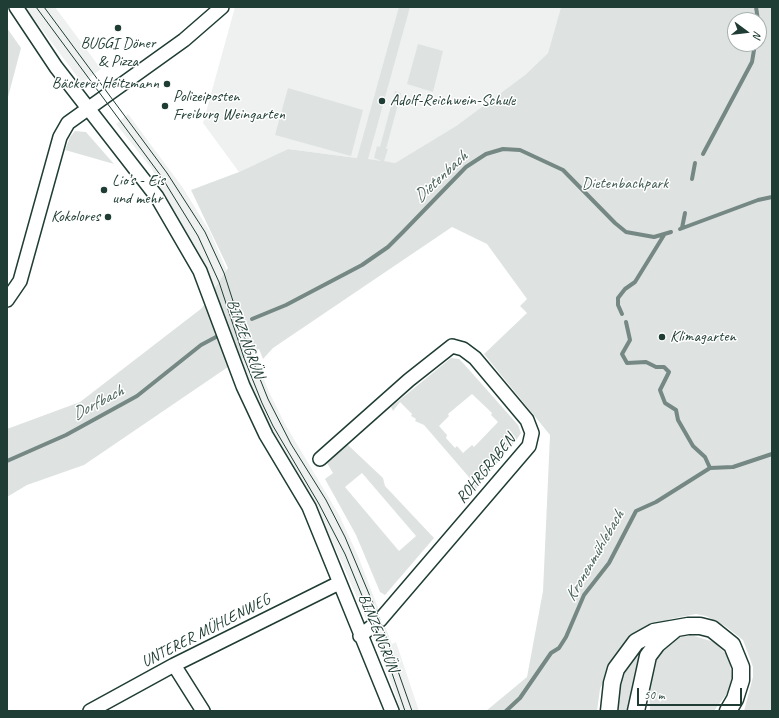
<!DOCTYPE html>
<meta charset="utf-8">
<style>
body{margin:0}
#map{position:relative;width:779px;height:718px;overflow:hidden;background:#fff;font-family:Caveat,sans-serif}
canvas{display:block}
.frame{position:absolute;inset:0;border:8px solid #1f3d34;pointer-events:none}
.north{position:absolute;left:727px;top:12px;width:40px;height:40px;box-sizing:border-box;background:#fff;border:1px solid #a5b1ae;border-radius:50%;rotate:105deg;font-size:11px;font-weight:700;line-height:16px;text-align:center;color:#1f3d34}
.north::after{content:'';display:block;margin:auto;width:14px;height:18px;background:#1f3d34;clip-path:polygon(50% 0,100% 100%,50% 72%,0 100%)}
.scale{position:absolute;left:637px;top:688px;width:105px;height:18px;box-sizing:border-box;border:2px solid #1f3d34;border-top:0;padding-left:5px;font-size:12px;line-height:14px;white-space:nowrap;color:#1f3d34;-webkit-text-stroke:3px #fff;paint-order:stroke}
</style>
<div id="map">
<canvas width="779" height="718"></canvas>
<div class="frame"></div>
<div class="north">N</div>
<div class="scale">50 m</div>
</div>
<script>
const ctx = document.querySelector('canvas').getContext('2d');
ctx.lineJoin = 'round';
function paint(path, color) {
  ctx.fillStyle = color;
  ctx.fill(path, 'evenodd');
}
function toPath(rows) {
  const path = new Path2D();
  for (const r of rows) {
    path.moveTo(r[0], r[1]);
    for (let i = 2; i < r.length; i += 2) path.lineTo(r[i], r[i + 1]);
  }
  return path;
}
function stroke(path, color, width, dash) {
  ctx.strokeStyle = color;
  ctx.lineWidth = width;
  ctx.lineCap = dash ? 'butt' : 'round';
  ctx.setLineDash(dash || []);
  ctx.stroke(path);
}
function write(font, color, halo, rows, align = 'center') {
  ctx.font = font + ' Caveat,sans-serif';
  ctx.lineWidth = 3;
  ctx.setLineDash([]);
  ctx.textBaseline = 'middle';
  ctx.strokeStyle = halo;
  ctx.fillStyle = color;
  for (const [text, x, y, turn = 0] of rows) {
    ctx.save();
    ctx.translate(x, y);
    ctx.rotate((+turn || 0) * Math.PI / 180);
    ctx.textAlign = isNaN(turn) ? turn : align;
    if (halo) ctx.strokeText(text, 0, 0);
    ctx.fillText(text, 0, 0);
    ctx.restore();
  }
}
const built = toPath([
 [25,7,55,7,101,69,82,83],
 [235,7,561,7,548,53,525,75,456,126,395,163,288,149,239,172,203,123],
 [128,114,183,188,210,232,230,278,218,294,193,243,166,200,152,169,116,124],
 [253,352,269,392,285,424,339,515,358,556,392,644,396,642,419,711,401,711,381,654,343,565,311,496,265,420,240,360]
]);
const green = toPath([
 [399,7,410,7,368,159,382,161,374,158,377,146,380,147,395,91,401,93,386,149,388,149,384,161,395,163,456,126,525,75,548,53,561,7,772,7,772,711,744,711,753,677,753,667,743,640,725,626,706,616,696,614,670,619,639,633,617,654,600,689,597,711,486,711,527,677,543,591,550,435,484,354,527,313,520,306,527,299,487,244,452,227,273,348,263,359,259,349,228,367,84,465,27,485,7,497,7,429,80,402,202,308,228,268,191,190,239,172,288,149,357,158],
 [735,20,759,20,759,44,735,44],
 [7,28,21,48,7,101],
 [418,44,443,51,433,92,407,84],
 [288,88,363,110,351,156,275,135],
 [75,131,86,132,114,164,65,150,70,137],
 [451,358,459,359,464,364,518,425,521,433,517,439,470,496,469,494,474,483,424,425,415,421,416,419,411,416,412,414,400,402,393,411,391,407],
 [472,394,492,413,491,415,498,422,474,447,472,445,463,453,457,446,455,448,446,438,447,435,439,426,449,416,448,414],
 [348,445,383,478,385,486,434,538,385,595,380,592,356,535,325,479,333,473,327,463,330,458],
 [362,473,416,536,399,551,345,487],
 [691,635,714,642,729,657,732,678,728,692,714,711,650,711,649,677,654,658,667,643,682,636],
 [647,643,628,711,617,711,618,683,627,662]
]);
const stream = toPath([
 [756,7,758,20],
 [703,154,752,62,755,44],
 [692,179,695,163],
 [682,228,685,213],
 [680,229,758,200,772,197],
 [622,314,618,305,618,298,625,289,635,282,664,235],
 [252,319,286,305,362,265,388,247,403,232,466,167,486,154,503,149,520,150,563,170,615,223,626,232,654,237,671,232],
 [7,461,66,435,137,396,201,345,216,337],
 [710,468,733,467,772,454],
 [506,711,520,698,551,653,559,648,566,637,584,595,609,563,636,511,656,502,710,468,705,457,693,446,678,420,676,410,665,403,660,390,669,372,664,367,656,367,646,362,627,363,622,354,630,340,626,322]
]);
const minor = toPath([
 [16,7,56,67,157,197,200,271,243,386,266,435,309,507,392,711],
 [7,300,20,281,60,137,68,123,184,40,222,7],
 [320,459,409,380,452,346,463,349,475,358,527,420,532,433,529,446,380,620,360,636],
 [174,665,203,711],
 [90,711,174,665,339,583]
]);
const tertiary = toPath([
 [609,711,612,683,616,669,636,642,654,632,688,626,700,626,712,629,732,645,741,667,741,680,735,699,728,711],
 [636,711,648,656,657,644,675,629]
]);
const tram = toPath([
 [36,7,161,176,198,236,219,282,244,358,262,403,273,426,319,504,345,554,383,647,405,711],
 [44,7,167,173,205,232,224,273,250,354,268,399,291,444,326,500,345,537,380,620,412,711]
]);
const markers = [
 [118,28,4,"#1f3d34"],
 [167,84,4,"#1f3d34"],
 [382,101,4,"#1f3d34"],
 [165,106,4,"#1f3d34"],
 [104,190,4,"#1f3d34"],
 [108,217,4,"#1f3d34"],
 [662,337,4,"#1f3d34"]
];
const poiNames = [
 ["BUGGI Döner",118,44,"center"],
 ["& Pizza",118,62,"center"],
 ["Bäckerei Heitzmann",159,84,"right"],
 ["Polizeiposten",173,97],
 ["Freiburg Weingarten",173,115],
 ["Adolf-Reichwein-Schule",390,101],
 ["Lio’s - Eis",112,181],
 ["und mehr",112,199],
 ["Kokolores",100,217,"right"],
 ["Klimagarten",670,337]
];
const parkNames = [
 ["Dietenbachpark",625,184]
];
const streetNames = [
 ["BINZENGRÜN",245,339,70],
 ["ROHRGRABEN",486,469,-51],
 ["UNTERER MÜHLENWEG",206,631,-27],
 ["BINZENGRÜN",378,633,68]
];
const waterNames = [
 ["Dietenbach",441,177,-43],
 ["Dorfbach",98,403,-28],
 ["Kronenmühlebach",595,556,-60]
];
paint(built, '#eef1f0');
paint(green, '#dee3e2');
stroke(stream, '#758883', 4);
stroke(minor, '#1f3d34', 16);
stroke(tertiary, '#1f3d34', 19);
stroke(minor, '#fff', 13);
stroke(tertiary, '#fff', 16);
stroke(tram, '#1f3d34', 1);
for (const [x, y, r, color] of markers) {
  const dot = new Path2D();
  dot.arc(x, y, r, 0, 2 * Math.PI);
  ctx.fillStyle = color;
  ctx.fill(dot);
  stroke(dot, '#fff', 1.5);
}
write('16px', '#1f3d34', '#fff', poiNames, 'left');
write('16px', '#455e57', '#fff', parkNames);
write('16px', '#1f3d34', '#fff', streetNames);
write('italic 17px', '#4a625b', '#fff', waterNames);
</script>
